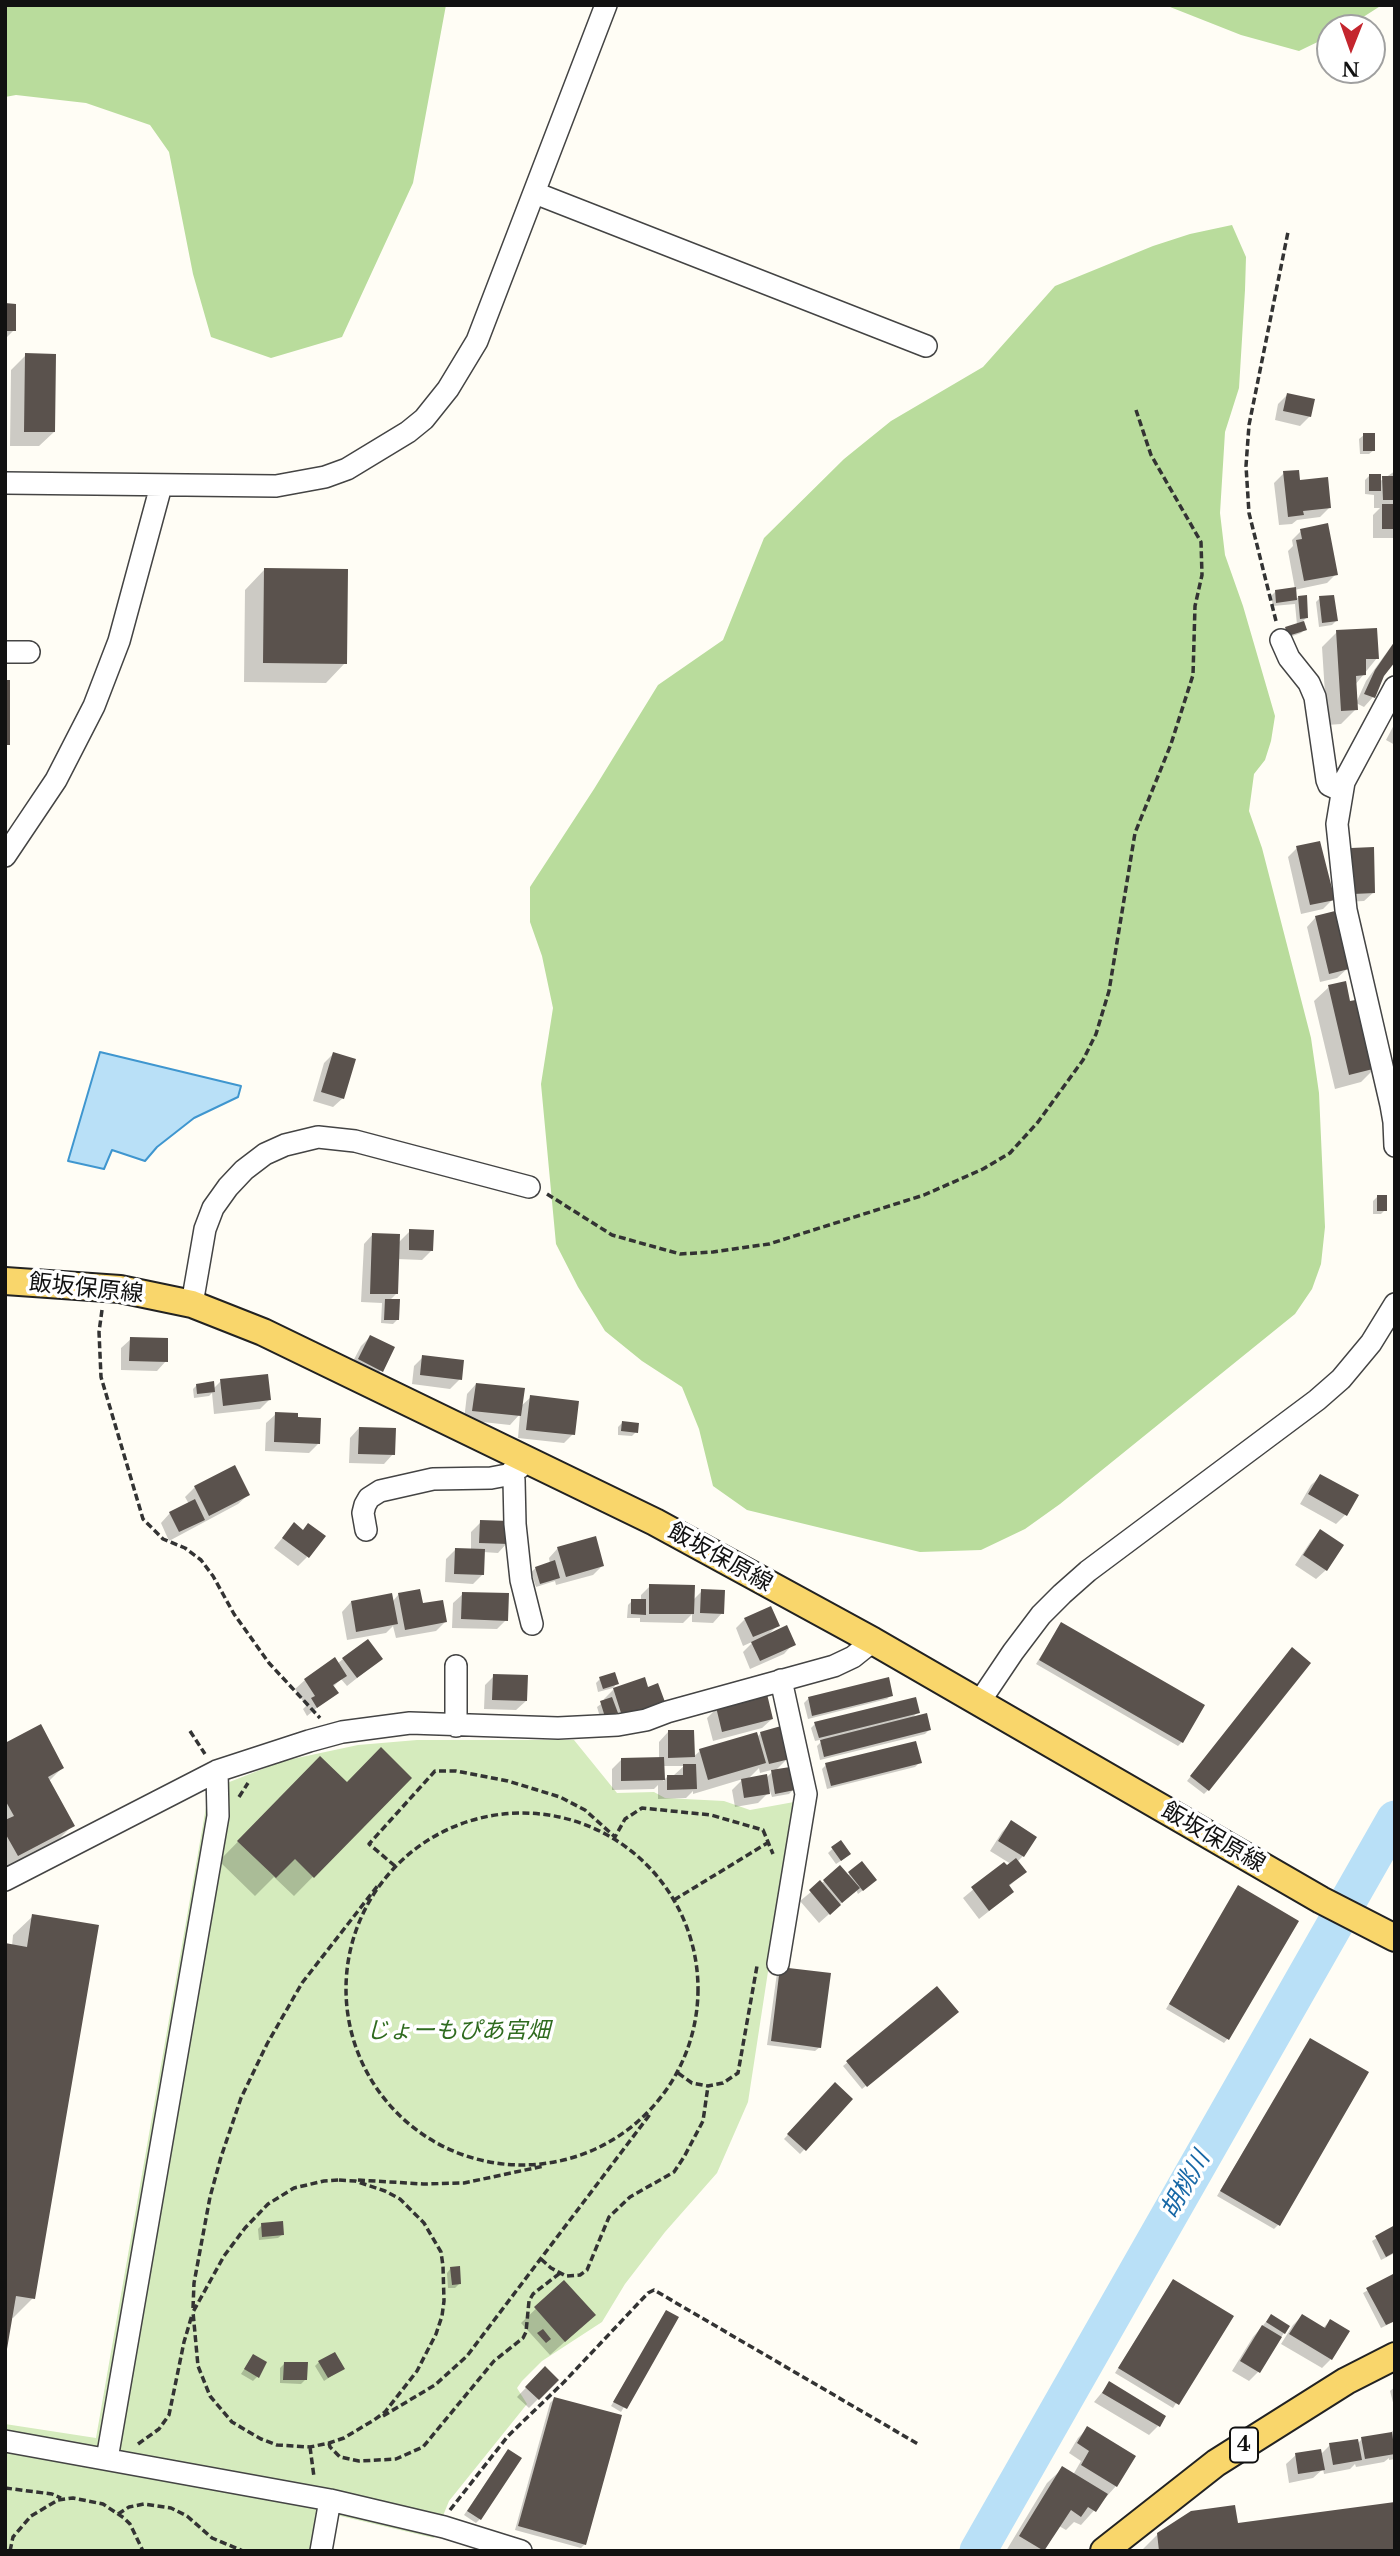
<!DOCTYPE html>
<meta charset="utf-8">
<style>
body{margin:0}
#map{position:relative;width:1400px;height:2556px;overflow:hidden;background:#fffdf5;font-family:"Libre Baskerville",serif}
canvas{display:block}
.frame{position:absolute;inset:0;border:7px solid #111;pointer-events:none}
.north{position:absolute;left:1316px;top:14px;width:70px;height:70px;box-sizing:border-box;background:#fff;border:2px solid #a0a0a0;border-radius:50%;rotate:181deg;font-size:19px;font-weight:700;line-height:28px;text-align:center;color:#111}
.north::after{content:'';display:block;margin:auto;width:24px;height:32px;background:#c4262e;clip-path:polygon(50% 0,100% 100%,50% 72%,0 100%)}
</style>
<div id="map">
<canvas width="1400" height="2556"></canvas>
<div class="frame"></div>
<div class="north">N</div>
</div>
<script>
const ctx = document.querySelector('canvas').getContext('2d');
ctx.lineJoin = 'round';
function paint(path, color) {
  ctx.fillStyle = color;
  ctx.fill(path, 'evenodd');
}
function toPath(rows) {
  const path = new Path2D();
  for (const r of rows) {
    if (r.length === 3) {
      path.moveTo(r[0] + r[2], r[1]);
      path.arc(r[0], r[1], r[2], 0, 2 * Math.PI);
      continue;
    }
    path.moveTo(r[0], r[1]);
    for (let i = 2; i < r.length; i += 2) path.lineTo(r[i], r[i + 1]);
  }
  return path;
}
function stroke(path, color, width, dash) {
  ctx.strokeStyle = color;
  ctx.lineWidth = width;
  ctx.lineCap = dash ? 'butt' : 'round';
  ctx.setLineDash(dash || []);
  ctx.stroke(path);
}
function write(font, color, halo, rows, align = 'center') {
  ctx.font = font + ' "Libre Baskerville","Noto Sans JP",serif';
  ctx.lineWidth = 7;
  ctx.setLineDash([]);
  ctx.textBaseline = 'middle';
  ctx.strokeStyle = halo;
  ctx.fillStyle = color;
  for (const [text, x, y, turn = 0] of rows) {
    ctx.save();
    ctx.translate(x, y);
    ctx.rotate((+turn || 0) * Math.PI / 180);
    ctx.textAlign = isNaN(turn) ? turn : align;
    if (halo) ctx.strokeText(text, 0, 0);
    ctx.fillText(text, 0, 0);
    ctx.restore();
  }
}
const green = toPath([
 [417,1740,574,1740,617,1793,654,1792,665,1798,724,1801,750,1810,794,1802,748,2102,717,2173,665,2232,625,2284,602,2322,542,2361,522,2381,517,2388,527,2404,449,2501,434,2538,336,2515,325,2551,5,2551,5,2424,96,2438,209,1790,283,1761,358,1745]
]);
const forest = toPath([
 [5,5,446,5,413,183,342,337,271,358,211,337,193,274,169,152,150,125,86,103,16,95,5,97],
 [1165,5,1382,5,1346,28,1330,28,1330,36,1299,51,1241,35],
 [1232,225,1246,257,1245,290,1239,388,1225,432,1220,513,1225,555,1243,606,1275,716,1271,741,1265,760,1254,774,1249,811,1262,848,1311,1038,1319,1093,1325,1227,1321,1264,1312,1289,1295,1314,1060,1504,1025,1529,981,1550,920,1552,747,1510,713,1486,699,1429,682,1387,642,1361,605,1331,578,1287,556,1244,541,1084,553,1008,542,956,530,922,530,887,594,789,658,685,723,640,764,538,844,459,891,421,983,367,1055,286,1153,246,1190,234]
]);
const water = toPath([
 [100,1052,241,1086,238,1097,194,1118,157,1147,145,1161,112,1150,104,1169,68,1161,100,1052]
]);
const shadow = toPath([
 [5,305,14,330,5,339],
 [26,355,54,432,39,446,10,446,11,370],
 [1287,395,1310,416,1300,426,1275,420,1278,404],
 [1364,435,1374,450,1369,454,1360,454,1359,439],
 [1395,471,1395,538,1373,538,1373,515,1380,508,1374,508,1374,495,1365,494,1365,480,1370,475,1379,482],
 [1284,473,1299,482,1330,507,1320,517,1297,520,1292,524,1279,525,1274,483],
 [1301,531,1336,574,1327,583,1294,590,1295,598,1305,597,1307,617,1303,621,1305,629,1301,633,1284,639,1282,633,1286,628,1297,625,1295,604,1273,606,1271,596,1276,591,1295,589,1288,551,1293,546,1292,540],
 [264,570,345,663,326,683,244,682,245,590],
 [1320,598,1336,621,1332,625,1319,627,1316,602],
 [1337,632,1377,658,1355,685,1356,709,1341,724,1327,725,1322,647],
 [1395,641,1395,659,1383,676,1373,697,1364,707,1356,703,1366,681],
 [1395,723,1395,745,1386,740],
 [1297,848,1333,899,1323,909,1301,914,1288,857],
 [1352,850,1374,892,1364,901,1344,902,1343,859],
 [1316,917,1347,969,1337,978,1320,982,1307,927],
 [1329,987,1349,1003,1375,1068,1361,1082,1335,1089,1314,1001],
 [333,1054,343,1098,333,1107,313,1101,324,1063],
 [1378,1196,1385,1210,1381,1214,1373,1214,1373,1201],
 [410,1231,432,1250,422,1260,397,1259,396,1294,389,1301,397,1320,393,1324,381,1323,382,1303,361,1302,364,1244,373,1234,398,1243],
 [370,1337,381,1370,372,1380,349,1369,361,1346],
 [131,1339,166,1361,157,1371,121,1370,121,1348],
 [423,1357,460,1379,450,1389,412,1384,414,1366],
 [221,1381,269,1400,260,1409,214,1414,212,1393,209,1396,194,1398,193,1389,197,1385,213,1389],
 [476,1384,520,1407,531,1397,573,1434,564,1443,518,1438,520,1414,510,1425,464,1420,467,1394],
 [276,1414,318,1444,309,1453,265,1451,266,1423],
 [623,1422,636,1432,632,1436,618,1435,618,1427],
 [359,1428,393,1454,384,1464,349,1463,350,1438],
 [1321,1476,1345,1515,1336,1524,1300,1504,1311,1485],
 [195,1487,248,1495,238,1504,169,1541,161,1523,170,1513,189,1504,185,1497],
 [481,1522,507,1543,498,1553,483,1552,483,1574,473,1584,445,1582,446,1559,455,1550,471,1550,471,1532],
 [294,1524,307,1557,298,1566,274,1548],
 [1321,1531,1326,1570,1316,1579,1295,1565,1311,1541],
 [558,1548,602,1566,593,1575,556,1585,555,1581,536,1587,531,1572,536,1568,550,1564,549,1558],
 [650,1586,693,1600,702,1591,722,1613,713,1623,692,1622,692,1614,683,1623,640,1622,640,1618,627,1618,628,1605,632,1601,641,1601,641,1595],
 [399,1594,422,1605,445,1622,436,1631,396,1638,393,1626,386,1633,347,1640,342,1612,351,1602,392,1602],
 [463,1594,506,1620,497,1629,452,1628,453,1603],
 [745,1619,778,1625,767,1636,793,1644,784,1654,750,1669,743,1652,754,1641,743,1646,736,1628],
 [1061,1624,1182,1742,1178,1746,1036,1664],
 [1288,1654,1208,1790,1204,1794,1187,1781],
 [343,1659,381,1659,347,1686,341,1679,333,1687,336,1692,307,1716,303,1709,306,1706,295,1689,305,1680,337,1664],
 [494,1676,526,1701,516,1710,484,1709,485,1685],
 [600,1679,617,1683,613,1688,598,1692,596,1683],
 [614,1689,647,1689,663,1702,653,1711,601,1720,597,1707,605,1701,604,1699],
 [891,1695,887,1699,808,1719,804,1703,808,1699],
 [716,1709,772,1719,762,1728,713,1741,707,1718],
 [918,1712,911,1719,929,1730,925,1734,820,1760,817,1746,824,1739,815,1741,811,1728,815,1724],
 [668,1732,693,1732,693,1757,700,1751,757,1737,761,1733,788,1758,775,1771,793,1790,789,1794,772,1797,770,1791,758,1803,735,1807,732,1790,743,1779,693,1794,693,1791,686,1798,658,1799,658,1785,654,1789,612,1790,612,1769,621,1760,659,1758,659,1742],
 [663,1766,684,1766,674,1775,667,1777,663,1781],
 [759,1768,760,1773,775,1769,765,1779,748,1779],
 [5,1745,62,1768,49,1781,72,1826,53,1845,5,1871],
 [320,1758,346,1784,410,1778,294,1896,274,1877,255,1896,219,1861],
 [920,1762,915,1767,827,1789,822,1769,826,1765],
 [1011,1822,1023,1856,1017,1862,1025,1872,1008,1887,1002,1901,979,1919,963,1898,1004,1864,1007,1867,1011,1864,990,1851,1002,1832],
 [840,1842,845,1858,836,1864,828,1853],
 [861,1864,871,1884,858,1894,856,1890,819,1923,800,1901,840,1868,847,1876],
 [1238,1888,1228,2038,1224,2043,1166,2009],
 [33,1916,33,2298,13,2318,10,2317,5,2347,5,1945,12,1946,13,1935],
 [781,1968,820,2047,815,2051,767,2045,777,1973],
 [937,1989,952,2016,862,2089,843,2066],
 [1310,2040,1278,2225,1274,2229,1217,2196],
 [835,2084,851,2099,800,2154,784,2139],
 [262,2225,283,2234,278,2238,259,2240,258,2229],
 [1395,2227,1395,2253,1381,2260,1372,2241],
 [451,2268,460,2283,455,2288,448,2288,447,2273],
 [1395,2275,1395,2321,1381,2328,1363,2293],
 [1173,2281,1231,2316,1173,2408,1115,2373],
 [564,2282,579,2329,550,2355,521,2323],
 [666,2312,677,2318,621,2412,611,2406],
 [1271,2316,1284,2333,1258,2372,1249,2381,1232,2371,1253,2337],
 [1302,2316,1323,2328,1330,2321,1331,2359,1322,2368,1281,2344,1293,2325],
 [253,2356,257,2377,253,2381,241,2374],
 [319,2362,342,2369,324,2381,315,2366],
 [285,2363,305,2380,301,2384,280,2383,280,2368],
 [545,2368,557,2380,529,2408,517,2397],
 [1109,2384,1158,2426,1149,2435,1094,2402],
 [1395,2387,1395,2410,1390,2391],
 [554,2399,585,2544,581,2548,515,2530,550,2403],
 [1088,2428,1116,2486,1081,2525,1074,2522,1066,2530,1059,2526,1044,2551,1006,2551,1047,2483,1062,2469,1073,2475,1081,2461,1069,2453,1078,2438],
 [1395,2429,1395,2459,1389,2460,1389,2458,1384,2462,1356,2467,1355,2464,1350,2469,1324,2474,1323,2469,1313,2478,1289,2483,1286,2464,1296,2455,1320,2455,1330,2445,1357,2444,1362,2439,1389,2434],
 [508,2451,480,2519,476,2523,464,2515],
 [1236,2525,1395,2551,1141,2551,1158,2534]
]);
const river = toPath([
 [978,2551,1395,1819]
]);
const building = toPath([
 [5,303,16,304,16,331,5,331],
 [25,353,56,354,55,432,24,432],
 [1287,393,1315,399,1311,417,1283,411],
 [1363,433,1375,433,1375,451,1363,451],
 [1299,470,1300,480,1328,477,1331,508,1303,511,1304,515,1288,517,1283,471],
 [1369,474,1381,474,1381,491,1369,491],
 [1382,476,1395,476,1395,500,1383,500],
 [1382,504,1395,504,1395,529,1382,529],
 [1328,523,1338,575,1304,581,1296,540,1302,539,1300,529],
 [264,568,348,569,347,664,263,663],
 [1296,587,1297,600,1276,603,1275,590],
 [1307,595,1308,618,1300,619,1298,596],
 [1334,595,1338,621,1322,623,1319,596],
 [1304,621,1307,630,1288,636,1285,627],
 [1377,628,1379,659,1366,659,1366,675,1356,676,1358,710,1341,711,1336,630],
 [1395,641,1395,662,1384,676,1375,698,1364,694,1375,670],
 [5,680,10,680,10,745,5,745],
 [1320,841,1335,900,1310,905,1296,846],
 [1374,847,1375,893,1353,894,1351,848],
 [1335,911,1349,969,1329,974,1315,916],
 [1346,981,1350,1001,1361,999,1377,1068,1349,1075,1328,985],
 [333,1052,356,1059,344,1099,321,1092],
 [1377,1195,1387,1195,1387,1211,1377,1211],
 [409,1229,434,1230,433,1251,409,1250],
 [372,1233,400,1234,398,1294,370,1294],
 [385,1299,400,1299,399,1320,384,1320],
 [370,1335,395,1347,383,1372,358,1359],
 [130,1337,168,1338,168,1362,129,1361],
 [422,1355,464,1360,462,1380,420,1375],
 [268,1374,271,1400,223,1406,220,1379],
 [214,1381,215,1392,197,1394,196,1384],
 [476,1383,525,1388,521,1416,472,1411],
 [530,1395,579,1401,575,1435,526,1430],
 [275,1412,298,1413,298,1417,321,1418,320,1444,274,1442],
 [622,1421,639,1423,638,1433,621,1431],
 [359,1427,396,1428,395,1455,358,1454],
 [235,1465,250,1495,209,1516,194,1486],
 [1320,1474,1359,1495,1347,1516,1308,1494],
 [195,1499,205,1520,179,1532,169,1512],
 [480,1520,510,1521,509,1544,479,1543],
 [294,1522,303,1530,308,1523,326,1536,309,1558,282,1538],
 [1320,1529,1344,1545,1327,1571,1303,1555],
 [596,1536,604,1566,566,1577,557,1547],
 [455,1548,485,1549,484,1575,454,1574],
 [555,1560,560,1578,540,1584,535,1567],
 [649,1584,695,1585,694,1614,649,1614],
 [420,1589,423,1603,443,1600,447,1622,405,1630,398,1593],
 [701,1589,725,1590,724,1614,700,1613],
 [462,1592,509,1593,508,1621,461,1619],
 [392,1593,398,1624,356,1632,351,1601],
 [631,1599,646,1599,646,1615,631,1614],
 [771,1606,780,1626,753,1637,744,1618],
 [1061,1622,1205,1705,1183,1743,1039,1660],
 [787,1625,796,1645,760,1661,751,1642],
 [368,1639,383,1659,357,1678,342,1658],
 [1292,1647,1311,1663,1209,1791,1190,1776],
 [335,1657,347,1676,333,1685,339,1693,317,1708,311,1698,315,1696,304,1679],
 [615,1672,619,1684,603,1689,599,1677],
 [493,1674,528,1675,527,1701,492,1700],
 [645,1677,648,1687,658,1683,665,1702,622,1716,613,1688],
 [889,1677,893,1696,812,1716,808,1697],
 [767,1694,773,1719,722,1732,716,1707],
 [612,1697,618,1713,605,1717,600,1701],
 [916,1697,920,1713,819,1738,814,1722],
 [927,1713,931,1730,824,1757,820,1740],
 [41,1724,64,1768,48,1777,75,1826,18,1856,5,1833,5,1820,14,1816,5,1800,5,1743],
 [781,1726,790,1759,769,1764,760,1732],
 [668,1730,694,1730,695,1757,668,1758],
 [757,1732,766,1763,708,1780,699,1749],
 [916,1741,922,1763,831,1786,825,1763],
 [381,1747,412,1778,314,1878,295,1859,276,1878,237,1841,320,1756,347,1782],
 [664,1757,665,1780,621,1781,621,1758],
 [683,1764,696,1764,697,1789,667,1790,667,1775,683,1775],
 [790,1767,795,1790,775,1794,771,1770],
 [767,1774,770,1794,744,1798,741,1779],
 [1011,1820,1037,1837,1024,1857,998,1841],
 [841,1840,851,1854,841,1861,831,1847],
 [1016,1858,1027,1872,1009,1885,1014,1892,989,1911,971,1887,1004,1862,1007,1865],
 [862,1861,877,1880,863,1891,848,1872],
 [840,1865,860,1888,842,1903,823,1880],
 [820,1880,841,1905,830,1915,809,1890],
 [1238,1885,1299,1921,1229,2040,1169,2004],
 [32,1914,99,1925,35,2299,16,2296,7,2349,5,1943,27,1947],
 [780,1967,831,1973,821,2048,771,2041],
 [937,1986,959,2012,867,2087,846,2061],
 [1310,2038,1369,2072,1280,2226,1220,2191],
 [835,2082,853,2099,806,2151,787,2134],
 [283,2221,284,2235,262,2237,261,2223],
 [1395,2225,1395,2252,1386,2257,1375,2236],
 [460,2266,461,2284,452,2285,450,2267],
 [1395,2273,1395,2321,1386,2325,1366,2288],
 [1173,2279,1234,2316,1179,2405,1118,2368],
 [564,2280,596,2315,565,2342,534,2307],
 [666,2310,679,2317,627,2409,613,2402],
 [1271,2314,1290,2326,1285,2334,1266,2322],
 [1302,2314,1325,2328,1330,2319,1350,2331,1332,2360,1289,2334],
 [1262,2325,1282,2337,1260,2373,1240,2361],
 [543,2329,551,2339,546,2343,537,2333],
 [335,2352,345,2369,328,2378,318,2361],
 [253,2354,267,2362,259,2378,244,2369],
 [284,2362,308,2362,307,2380,283,2380],
 [545,2366,559,2380,539,2400,525,2387],
 [1109,2381,1166,2416,1160,2427,1102,2393],
 [554,2397,622,2415,586,2545,518,2526],
 [1087,2426,1136,2456,1117,2487,1081,2465,1089,2451,1077,2443],
 [1392,2432,1395,2454,1365,2459,1361,2437],
 [1358,2439,1362,2460,1333,2465,1329,2443],
 [508,2449,522,2458,481,2520,467,2511],
 [1321,2449,1325,2470,1298,2474,1295,2453],
 [1062,2466,1108,2494,1096,2512,1088,2507,1081,2517,1071,2510,1044,2551,1019,2536],
 [1395,2502,1395,2551,1159,2551,1157,2533,1191,2511,1235,2505,1238,2523]
]);
const path = toPath([
 [1276,621,1249,513,1246,466,1249,425,1288,232],
 [547,1194,612,1235,680,1254,713,1252,769,1244,924,1195,983,1169,1010,1153,1038,1122,1083,1060,1096,1034,1109,991,1135,833,1171,744,1193,675,1195,606,1202,575,1201,542,1151,455,1136,410],
 [102,1310,99,1332,101,1377,143,1519,163,1539,185,1548,201,1560,213,1576,234,1614,269,1663,320,1718],
 [190,1731,205,1754],
 [239,1797,248,1783],
 [522,1989,176],
 [395,1866,369,1844,435,1771,456,1771,508,1781,560,1797,585,1810,615,1837,625,1819,642,1808,711,1815,763,1830,773,1854],
 [674,1900,769,1842],
 [678,2073,692,2083,708,2086,723,2083,738,2073,757,1966],
 [339,2180,355,2181,385,2191,400,2199,424,2223,441,2252,443,2266,444,2301,442,2316,436,2334,417,2371,385,2412,374,2420,344,2438,329,2443,310,2447,277,2445,261,2439,232,2422,210,2396,198,2366,193,2312,224,2256,245,2228,268,2204,294,2188,324,2181,339,2180],
 [358,2180,423,2184,464,2183,544,2166],
 [541,2259,551,2268,566,2276,580,2275,587,2270,609,2217,630,2197,674,2172,684,2157,703,2121,708,2086],
 [193,2308,194,2283,210,2197,221,2157,241,2098,267,2044,302,1983,379,1884],
 [383,2416,435,2385,467,2356,651,2113],
 [329,2443,330,2447,340,2457,359,2461,396,2459,423,2447,494,2361,523,2338,526,2332,529,2301,533,2294,560,2273],
 [138,2444,159,2429,169,2415,184,2342,192,2315],
 [310,2447,314,2477],
 [5,2488,52,2494,61,2498],
 [450,2510,508,2436,564,2382,648,2293,654,2290,918,2444],
 [118,2514,129,2507,144,2504,171,2508,187,2516,212,2538,243,2551],
 [10,2551,13,2537,31,2516,58,2500,73,2498,103,2504,124,2518,130,2524,143,2551]
]);
const minor = toPath([
 [535,193,926,346],
 [5,483,276,486,325,477,347,469,408,432,424,419,448,389,477,341,606,5],
 [1281,640,1289,658,1309,683,1315,697,1327,780,1329,785,1342,791],
 [5,652,29,652],
 [1395,687,1344,782,1337,824,1346,910,1391,1105,1394,1122,1395,1146],
 [5,856,56,780,94,706,119,641,161,486],
 [192,1304,205,1229,213,1208,228,1187,244,1170,265,1154,285,1145,318,1137,355,1141,529,1187],
 [511,1472,514,1480,515,1524,521,1580,532,1624],
 [366,1530,363,1513,365,1505,369,1498,380,1491,433,1479,491,1478,507,1475,519,1468,525,1458],
 [456,1666,456,1726],
 [978,1704,1013,1652,1041,1615,1062,1594,1088,1571,1317,1400,1341,1379,1371,1343,1395,1304],
 [5,1880,217,1771,309,1741,342,1732,410,1723,558,1728,618,1725,646,1720,667,1712,834,1666,853,1657,873,1641],
 [778,1964,806,1794,781,1680],
 [5,2441,330,2500,444,2527,521,2551],
 [107,2459,218,1816,217,1771],
 [321,2551,330,2500]
]);
const major = toPath([
 [5,1281,120,1289,192,1304,263,1332,655,1522,873,1641,1321,1900,1395,1938],
 [1104,2551,1216,2463,1346,2381,1395,2356]
]);
const shields = [
 [1244,2445,28]
];
const shieldNames = [
 ["4",1244,2445]
];
const streetNames = [
 ["飯坂保原線",86,1289,6],
 ["飯坂保原線",720,1558,29],
 ["飯坂保原線",1213,1838,30]
];
const parkNames = [
 ["じょーもぴあ宮畑",458,2032]
];
const waterNames = [
 ["胡桃川",1186,2185,-60]
];
paint(green, '#d5ebbd');
paint(forest, '#b9dc9c');
paint(water, '#b9e0f7');
stroke(water, '#3f96cf', 2);
paint(shadow, '#0003');
stroke(river, '#b9e0f7', 37);
paint(building, '#5a524d');
stroke(minor, '#444', 24);
stroke(major, '#222', 30);
stroke(path, '#333', 3.5, [7, 3.5]);
stroke(minor, '#fff', 21);
stroke(major, '#f9d66b', 26);
for (const [x, y, w] of shields) {
  const box = new Path2D();
  box.roundRect(x - w / 2, y - 17.5, w, 35, 5);
  ctx.fillStyle = '#fff';
  ctx.fill(box);
  stroke(box, '#111', 2);
}
write('bold 21px', '#111', null, shieldNames);
write('23px', '#111', '#fff', streetNames);
write('italic 23px', '#2f6b1f', '#fff', parkNames);
write('italic 24px', '#1768a6', '#fff', waterNames);
</script>
